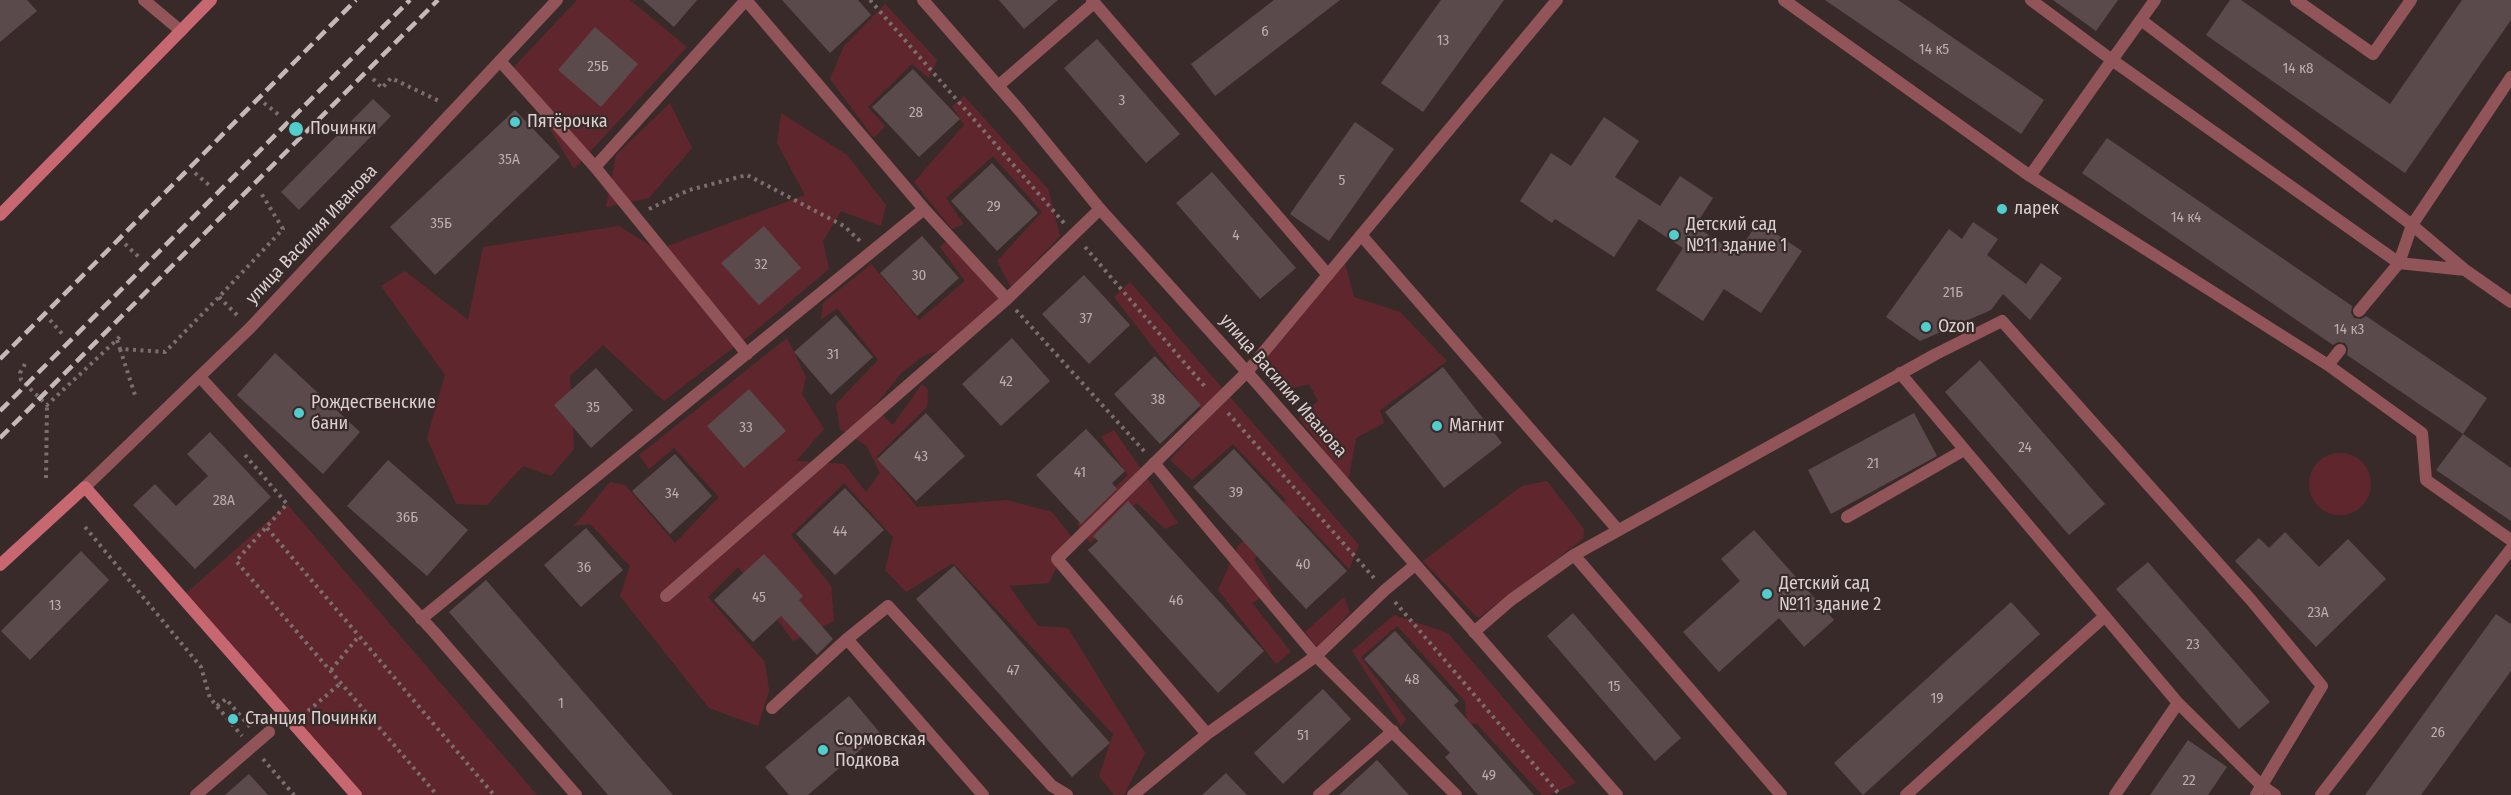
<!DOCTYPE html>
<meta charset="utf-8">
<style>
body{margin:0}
canvas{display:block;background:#392a2a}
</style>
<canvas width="2511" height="795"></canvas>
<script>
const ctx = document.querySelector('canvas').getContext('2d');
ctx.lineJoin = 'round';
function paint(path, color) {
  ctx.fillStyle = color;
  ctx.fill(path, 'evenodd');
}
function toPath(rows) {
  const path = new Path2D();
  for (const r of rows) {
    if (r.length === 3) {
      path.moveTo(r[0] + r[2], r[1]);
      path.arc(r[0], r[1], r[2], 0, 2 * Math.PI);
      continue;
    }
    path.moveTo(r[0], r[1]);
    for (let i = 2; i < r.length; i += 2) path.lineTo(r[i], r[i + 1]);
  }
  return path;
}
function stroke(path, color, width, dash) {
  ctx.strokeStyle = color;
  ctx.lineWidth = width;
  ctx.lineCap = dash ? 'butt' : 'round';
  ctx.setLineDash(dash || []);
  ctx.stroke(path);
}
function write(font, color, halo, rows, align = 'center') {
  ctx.font = font + ' "Fira Sans Condensed",sans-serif';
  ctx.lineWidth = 4.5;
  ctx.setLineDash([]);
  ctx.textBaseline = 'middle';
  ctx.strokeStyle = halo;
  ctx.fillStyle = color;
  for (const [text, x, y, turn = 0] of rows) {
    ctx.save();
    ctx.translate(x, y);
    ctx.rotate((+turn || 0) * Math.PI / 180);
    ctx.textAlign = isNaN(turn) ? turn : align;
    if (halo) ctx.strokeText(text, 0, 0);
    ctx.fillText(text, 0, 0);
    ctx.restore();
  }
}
const green = toPath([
 [577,0,630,0,687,47,574,169,513,68],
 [885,4,937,60,929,78,912,64,868,107,885,126,874,138,830,79,844,46],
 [964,96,1048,189,1060,236,1011,287,997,261,1042,212,993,156,946,198,964,224,952,229,914,182,964,125,952,106],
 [670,103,692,148,649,198,606,207,616,155],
 [781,113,847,155,886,205,881,226,841,211,823,241,829,269,755,331,664,401,603,345,570,376,574,449,551,476,523,466,487,505,456,504,427,438,445,375,381,286,405,271,468,320,483,247,619,226,657,250,805,195,777,143],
 [946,241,999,299,938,351,925,355,902,372,874,407,893,425,922,384,928,390,927,407,876,457,917,507,1007,500,1052,512,1071,536,1049,583,1009,586,1038,626,1068,628,1145,753,1124,795,1114,795,1099,776,1113,734,953,563,906,592,885,570,893,537,844,483,791,535,831,586,834,621,793,641,738,567,708,597,765,662,769,691,758,726,709,708,620,596,630,566,590,524,574,526,610,482,625,485,675,543,719,497,674,448,649,469,639,455,787,338,806,377,802,394,824,429,796,461,844,464,866,492,880,473,867,446,840,429,836,404,878,360,837,308,821,320,823,303,871,264,919,320,965,281,940,247],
 [1345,263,1354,297,1400,312,1447,361,1380,410,1384,423,1356,438,1348,482,1299,418,1318,401,1309,384,1280,391,1265,358],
 [1130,282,1359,545,1349,569,1299,516,1254,559,1272,591,1252,603,1291,652,1276,664,1218,590,1238,546,1286,500,1233,444,1192,480,1170,460,1208,418,1114,297],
 [1114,430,1178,523,1165,529,1137,503,1090,543,1077,524,1128,475,1101,437],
 [2340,484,31],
 [1547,481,1584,529,1583,539,1478,618,1423,561,1522,486],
 [287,504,537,795,356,795,182,597],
 [1344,597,1350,613,1317,647,1305,632],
 [1394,615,1448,633,1576,783,1550,795,1542,795,1476,723,1467,726,1465,701,1397,626,1361,657,1406,719,1401,726,1352,651]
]);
const building = toPath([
 [0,0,27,0,37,11,0,42],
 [643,0,697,0,674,27],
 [782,0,858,0,871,15,830,53],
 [999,0,1058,0,1024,29],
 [1274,0,1340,0,1215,96,1191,64],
 [1441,0,1504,0,1423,112,1381,83],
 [1825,0,1898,0,2044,100,2021,134],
 [2053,0,2118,0,2096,31],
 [2230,0,2241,0,2390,104,2462,0,2511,0,2511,20,2405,173,2206,35],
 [595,27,638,64,601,107,558,70],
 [1097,39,1180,134,1146,163,1064,68],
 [913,69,960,119,919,157,872,107],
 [373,99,391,116,299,210,281,192],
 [515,110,560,157,435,275,390,227],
 [1604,117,1639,141,1615,177,1660,206,1680,176,1713,198,1695,226,1737,254,1758,222,1802,251,1761,313,1724,289,1703,321,1656,290,1683,248,1639,219,1614,257,1555,219,1552,223,1520,201,1551,153,1571,166],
 [1355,122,1394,149,1329,241,1290,214],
 [2107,138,2352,306,2351,313,2354,318,2361,319,2366,316,2487,398,2463,434,2347,355,2348,348,2345,343,2338,342,2333,345,2082,173],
 [992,163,1038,213,997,251,951,201],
 [1212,172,1296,268,1260,299,1176,203],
 [1973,222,1998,239,1987,255,2026,284,2041,263,2062,278,2030,320,2003,294,1991,310,1920,341,1886,317,1949,229,1962,239],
 [764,226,801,268,759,305,721,263],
 [922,236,959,278,917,316,880,273],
 [1084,275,1130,325,1089,364,1042,314],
 [836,315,873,357,831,395,794,352],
 [1012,338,1050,381,1001,426,962,384],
 [275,353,360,432,323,474,237,395],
 [1155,356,1201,405,1160,444,1114,394],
 [1980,360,2105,504,2069,535,1945,392],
 [1443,367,1502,443,1444,488,1385,412],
 [596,368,633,410,591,448,554,405],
 [749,389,786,431,744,468,707,426],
 [926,413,965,456,916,501,877,459],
 [1914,413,1937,456,1831,514,1808,470],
 [1086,429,1125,471,1112,483,1117,489,1081,524,1036,475],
 [210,432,271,497,195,569,133,505,155,484,176,506,208,476,187,454],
 [2463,434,2511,468,2511,521,2436,470],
 [1234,449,1347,571,1306,609,1193,487],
 [675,454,712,496,670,534,632,491],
 [388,460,468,530,427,576,347,506],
 [845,488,884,530,835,575,796,534],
 [1128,501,1264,651,1218,693,1088,550,1098,541,1093,536],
 [586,528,623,570,581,607,544,565],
 [1754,530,1834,620,1804,647,1779,618,1719,672,1683,632,1740,581,1721,559],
 [2285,532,2319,567,2348,539,2386,579,2316,647,2235,561,2259,538,2269,548],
 [81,551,109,580,30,660,1,631],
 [764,554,803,596,799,600,833,639,817,655,781,616,753,642,714,600],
 [2148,562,2270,702,2239,729,2116,589],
 [954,566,1110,743,1072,777,916,599],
 [486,580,673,795,608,795,449,612],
 [2011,602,2040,634,1863,795,1834,763],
 [1573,613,1681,738,1655,761,1547,636],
 [2496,614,2511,624,2511,671,2421,795,2365,795],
 [1395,631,1459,701,1454,705,1534,795,1478,795,1445,757,1450,753,1364,659],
 [1323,689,1351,719,1283,784,1254,753],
 [849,696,880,733,808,795,789,795,765,767],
 [2188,740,2227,767,2208,795,2150,795],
 [1377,760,1409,795,1339,795],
 [1226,773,1247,795,1202,795],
 [249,774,268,795,225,795]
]);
const path = toPath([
 [870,0,1064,223],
 [373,79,382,88,391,78,441,102],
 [264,103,279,115],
 [195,173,210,186],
 [649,209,689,190,747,175,844,226,860,241],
 [125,244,140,258],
 [1085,247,1207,389],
 [219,297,239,317],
 [1016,310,1144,451],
 [50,320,64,336],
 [117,340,120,349,165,352,219,297,283,229,261,193],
 [120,349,136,398],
 [25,364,20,373,21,380,47,405,123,334],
 [1228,413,1374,578],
 [245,455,287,504,236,561,437,795],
 [46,478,47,405],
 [85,527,201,667,210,698,242,736],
 [267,528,359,636],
 [1395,602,1560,795],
 [331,670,359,636,494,795],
 [217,706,226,699,251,728],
 [308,711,342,682],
 [263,759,294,795]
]);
const lane = toPath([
 [1092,0,1328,275],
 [1784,0,2030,176,2112,60,2399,263,2465,270,2511,302],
 [2031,0,2112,60,2155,0],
 [2296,0,2373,54,2411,0],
 [2141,20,2412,225,2464,269],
 [500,61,595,167,747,354],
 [998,86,1094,3],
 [595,167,746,0,924,209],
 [2030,176,2328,365,2422,433,2426,480,2511,540],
 [1361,235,1618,530],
 [2359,311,2399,263,2412,225,2511,77],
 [2328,365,2340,350],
 [1900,373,2178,703,2262,786,2275,795],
 [200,377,434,632,576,795],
 [1154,463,1316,656,1456,795],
 [1847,517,1964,450],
 [1574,555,1781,795],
 [666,596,1007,299],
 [421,619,924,209,1007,299,1100,209],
 [1474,632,1511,600,1574,555,1936,354,2002,321,2251,600,2322,686,2256,795],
 [847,639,888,606,1052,786,1067,795],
 [772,708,847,639,983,795],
 [1207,734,1057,559,1247,372,1557,0],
 [196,795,269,732],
 [1133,795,1207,734,1316,656,1385,590,1415,565],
 [1319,795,1393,731],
 [1906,795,2105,616],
 [2115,795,2178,703],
 [2321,795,2511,549]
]);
const street = toPath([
 [144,0,181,31],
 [923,0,1020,111,1100,209,1247,372,1617,795],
 [85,487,250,328,557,0]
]);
const secondary = toPath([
 [0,215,211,0],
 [0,565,85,487,356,795]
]);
const rail = toPath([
 [0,359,356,0],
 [0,411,410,0],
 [0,438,438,0]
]);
const markers = [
 [515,122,6,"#52cdcd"],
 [296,129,8,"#52cdcd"],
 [2002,209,6,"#52cdcd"],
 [1674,235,6,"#52cdcd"],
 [1926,327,6,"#52cdcd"],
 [299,413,6,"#52cdcd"],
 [1437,426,6,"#52cdcd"],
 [1767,594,6,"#52cdcd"],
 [233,719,6,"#52cdcd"],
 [823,750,6,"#52cdcd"]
];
const numberNames = [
 ["6",1265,32],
 ["13",1443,41],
 ["14 к5",1934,50],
 ["25Б",598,67],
 ["14 к8",2298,69],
 ["3",1122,101],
 ["28",916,113],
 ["35А",509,160],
 ["5",1342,181],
 ["29",994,207],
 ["14 к4",2186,218],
 ["35Б",441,224],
 ["4",1236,236],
 ["32",761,265],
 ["30",919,276],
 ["21Б",1953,293],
 ["37",1086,319],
 ["14 к3",2349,330],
 ["31",833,355],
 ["42",1006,382],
 ["38",1158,400],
 ["35",593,408],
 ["33",746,428],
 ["24",2025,448],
 ["43",921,457],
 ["21",1873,464],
 ["41",1080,473],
 ["39",1236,493],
 ["34",672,494],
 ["28А",224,501],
 ["36Б",407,518],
 ["44",840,532],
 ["40",1303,565],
 ["36",584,568],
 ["45",759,598],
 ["46",1176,601],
 ["13",55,606],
 ["23А",2318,613],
 ["23",2193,645],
 ["47",1013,671],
 ["48",1412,680],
 ["15",1614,687],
 ["19",1937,699],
 ["1",561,704],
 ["26",2438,733],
 ["51",1303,736],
 ["49",1489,776],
 ["22",2189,781]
];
const poiNames = [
 ["Пятёрочка",527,122],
 ["Починки",310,129],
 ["ларек",2014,209],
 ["Детский сад",1686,225],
 ["№11 здание 1",1686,246],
 ["Ozon",1938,327],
 ["Рождественские",311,403],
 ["бани",311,424],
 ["Магнит",1449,426],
 ["Детский сад",1779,584],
 ["№11 здание 2",1779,605],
 ["Станция Починки",245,719],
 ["Сормовская",835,740],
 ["Подкова",835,761]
];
const streetNames = [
 ["улица Василия Иванова",312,235,-47],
 ["улица Василия Иванова",1283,386,49]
];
paint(green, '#60262d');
paint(building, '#5b4a4b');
stroke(path, '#7b6e6e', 4, [3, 4.5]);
stroke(lane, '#915459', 12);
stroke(street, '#915459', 12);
stroke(secondary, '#c76770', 12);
stroke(rail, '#c4b9b9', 4.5, [12, 6]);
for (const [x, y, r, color] of markers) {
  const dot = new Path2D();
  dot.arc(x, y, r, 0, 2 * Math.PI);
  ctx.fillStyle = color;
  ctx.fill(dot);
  stroke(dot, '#392a2a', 2);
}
write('15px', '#baaeaf', null, numberNames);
write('18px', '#dad0d0', '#392a2a', poiNames, 'left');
write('18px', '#dad0d0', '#392a2a', streetNames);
</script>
